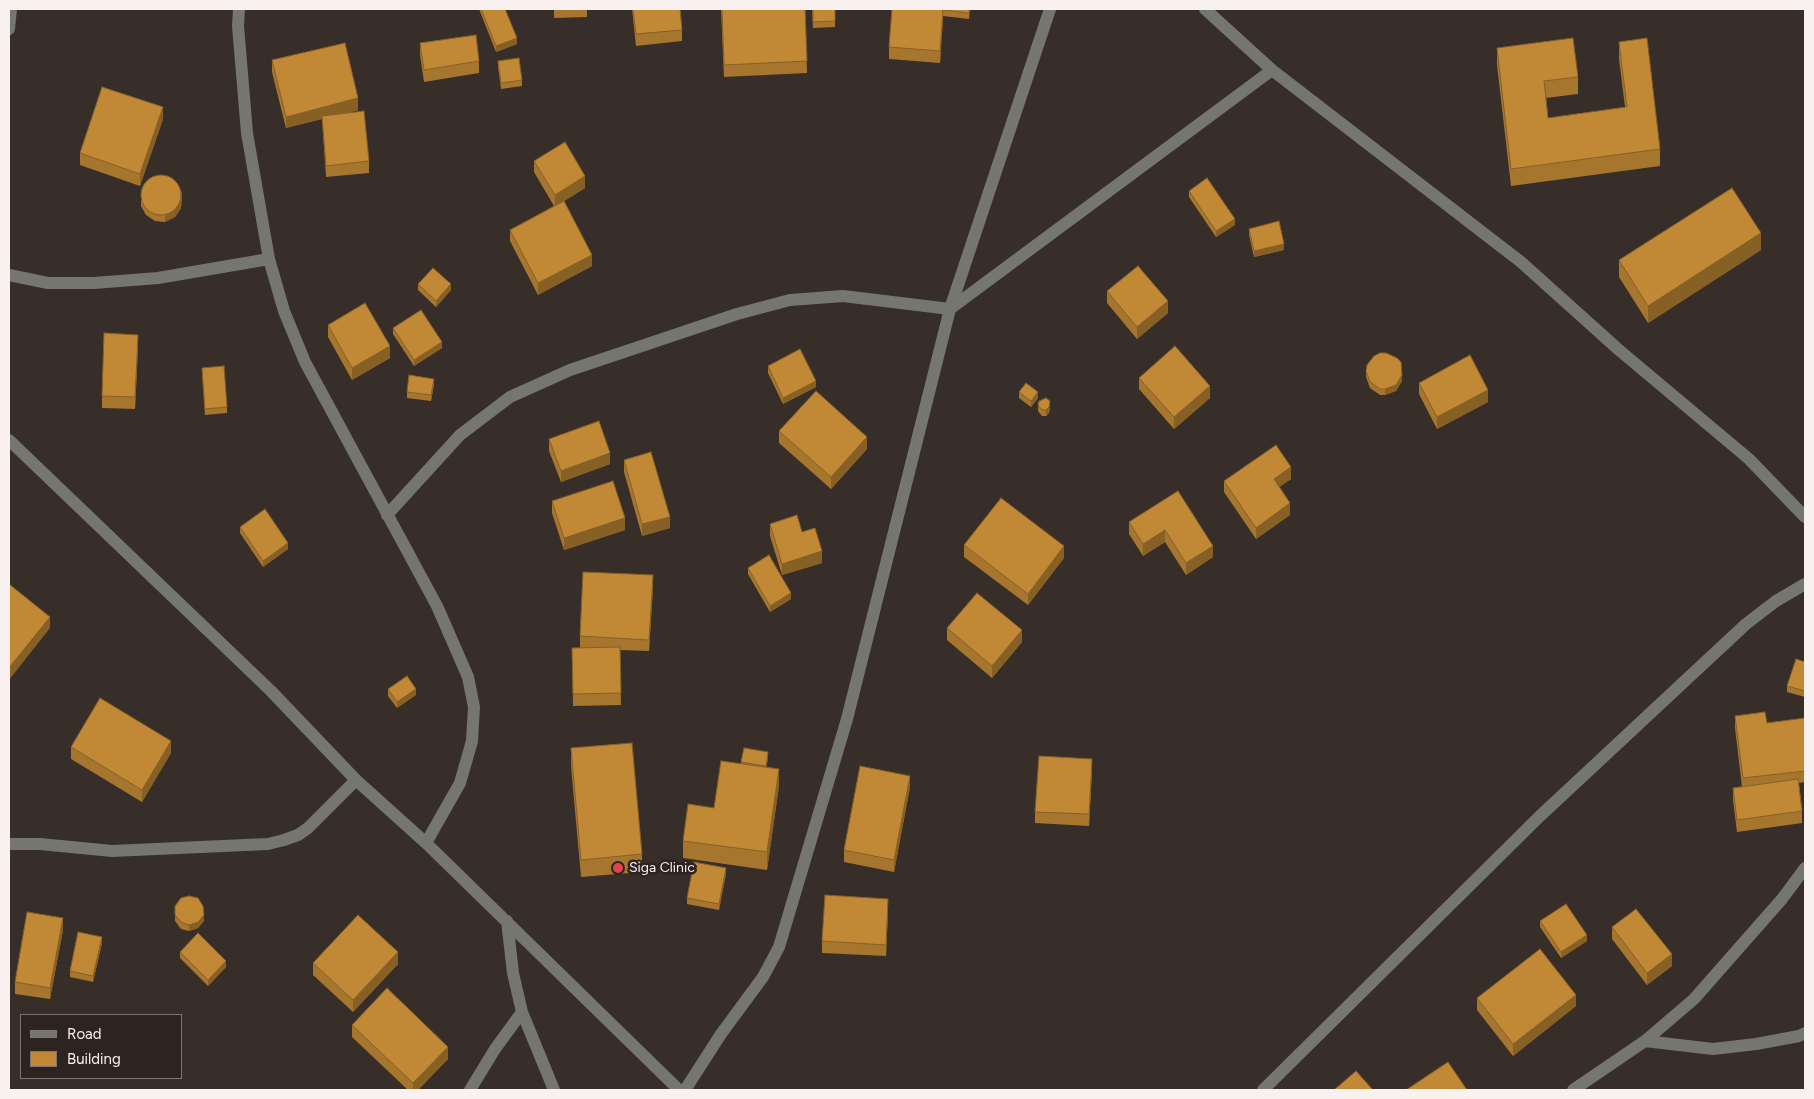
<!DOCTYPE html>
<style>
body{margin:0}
#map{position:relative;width:1814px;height:1099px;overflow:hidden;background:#372d29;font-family:Figtree,sans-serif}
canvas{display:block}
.frame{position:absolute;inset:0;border:10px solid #f8f1ef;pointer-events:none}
.legend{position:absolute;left:20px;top:1014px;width:162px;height:65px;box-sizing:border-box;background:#2d2320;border:1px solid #7e7573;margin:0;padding:6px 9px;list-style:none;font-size:15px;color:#f8f1ef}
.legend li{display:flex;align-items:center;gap:10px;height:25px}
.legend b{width:25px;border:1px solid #7e7573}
</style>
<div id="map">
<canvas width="1814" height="1099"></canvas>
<div class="frame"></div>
<ul class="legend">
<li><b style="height:6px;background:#767671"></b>Road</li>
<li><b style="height:14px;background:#c18936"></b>Building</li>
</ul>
</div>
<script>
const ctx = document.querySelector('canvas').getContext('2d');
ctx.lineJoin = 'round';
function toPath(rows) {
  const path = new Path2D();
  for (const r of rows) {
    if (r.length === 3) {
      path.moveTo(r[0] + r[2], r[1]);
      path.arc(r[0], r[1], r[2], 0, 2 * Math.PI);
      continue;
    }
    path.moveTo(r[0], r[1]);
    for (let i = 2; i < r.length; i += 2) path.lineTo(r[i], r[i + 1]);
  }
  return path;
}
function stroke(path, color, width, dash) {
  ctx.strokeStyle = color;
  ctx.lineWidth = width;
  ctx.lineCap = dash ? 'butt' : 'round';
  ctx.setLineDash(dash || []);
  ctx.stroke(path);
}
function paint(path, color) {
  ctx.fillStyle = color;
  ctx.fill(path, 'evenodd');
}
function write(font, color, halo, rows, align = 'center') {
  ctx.font = font + ' Figtree,sans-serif';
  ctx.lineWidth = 5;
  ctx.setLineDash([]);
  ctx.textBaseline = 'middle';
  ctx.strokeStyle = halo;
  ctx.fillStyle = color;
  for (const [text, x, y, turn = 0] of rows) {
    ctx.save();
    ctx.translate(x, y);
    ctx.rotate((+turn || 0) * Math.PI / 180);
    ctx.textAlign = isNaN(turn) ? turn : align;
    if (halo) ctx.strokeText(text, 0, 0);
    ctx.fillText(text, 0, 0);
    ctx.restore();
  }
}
const minor = toPath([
 [239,9,238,26,247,133,269,259,284,311,305,362,437,606,468,677,474,707,472,741,460,783,426,843],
 [1205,9,1272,70,1521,262,1619,350,1749,459,1805,517],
 [9,29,11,9],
 [9,275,48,283,94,283,158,278,269,259],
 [9,440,271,691,356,780,426,843,679,1090],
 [387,515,460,435,510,397,570,370,737,314,790,300,843,296,950,309,1272,70],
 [9,844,40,844,112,851,268,844,284,840,298,835,308,828,356,780],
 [507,921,513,973,522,1012,554,1090],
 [1645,1041,1713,1049,1756,1044,1799,1036,1805,1033],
 [470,1090,495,1049,522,1012],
 [685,1090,721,1034,763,977,779,947,847,719,950,309,1050,9],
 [1263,1090,1540,816,1746,624,1776,601,1805,584],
 [1573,1090,1645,1041,1694,999,1782,899,1805,868]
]);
const wall = toPath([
 [479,9,505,9,517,44,496,52],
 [554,9,587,9,587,17,554,18],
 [632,9,680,9,682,30,682,41,636,46],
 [721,9,805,9,807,73,724,77],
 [812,9,835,9,835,27,813,28],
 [892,9,970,9,969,19,943,16,940,63,889,59,889,47],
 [1619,42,1660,149,1660,166,1511,186,1497,65,1497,48,1578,77,1578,94,1546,98,1548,118,1625,107,1619,59],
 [420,43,479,61,479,73,424,82,420,55],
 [272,60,358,110,348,113,369,161,369,173,326,177,322,119,286,128,272,72],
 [498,61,522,80,522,86,501,89,498,67],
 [163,119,140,186,80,165,80,153],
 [534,161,585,188,564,201,592,266,538,295,510,241,510,230,554,206,534,172],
 [1189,191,1235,225,1216,237,1189,197],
 [182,197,181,208,175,217,165,222,155,221,146,215,141,206,141,200],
 [1249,229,1284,250,1254,257,1249,235],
 [1761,250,1648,323,1619,277,1619,260],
 [418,284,451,290,436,307,418,290],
 [1107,291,1168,313,1137,339,1107,303],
 [328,325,390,358,352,380,328,337],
 [393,328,442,348,414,366,393,334],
 [138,347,135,409,102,408,102,396],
 [768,366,816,387,783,404,768,373],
 [1366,371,1402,381,1396,391,1385,395,1380,395,1370,388,1366,377],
 [202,374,227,407,227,413,205,415],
 [1139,378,1210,398,1174,429,1139,389],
 [1419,383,1488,402,1437,429,1419,394],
 [434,385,431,401,407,398,407,392],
 [1019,392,1038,398,1031,407,1019,398],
 [1038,405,1050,408,1049,413,1046,416,1042,416,1038,411],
 [779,431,867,449,831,489,779,443],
 [549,439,610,464,561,482,549,451],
 [624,460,670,528,642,536,624,472],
 [1291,479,1279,487,1290,515,1256,539,1224,492,1224,481],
 [1178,491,1213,557,1186,575,1165,542,1143,556,1129,534,1129,522],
 [552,501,625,530,564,550,552,513],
 [770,524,802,532,822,563,782,575,770,536],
 [240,527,288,549,263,567,240,533],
 [964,545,1064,558,1028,605,964,557],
 [748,568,791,599,770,612,748,574],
 [653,587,649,651,620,650,621,705,573,706,572,648,586,648,580,648,580,636],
 [947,628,1022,642,992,678,947,640],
 [1805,662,1805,697,1787,692,1787,686],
 [388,689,416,695,397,708,388,696],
 [1735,716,1767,723,1805,718,1805,782,1799,783,1802,811,1802,823,1737,832,1733,800,1733,788,1742,787,1735,728],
 [71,747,171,753,142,802,71,759],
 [571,748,642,854,642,872,581,877,571,766],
 [744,748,768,758,766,767,779,786,767,870,683,858,683,841,714,808,741,764],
 [1092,771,1089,826,1035,823,1035,812],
 [910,787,894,872,844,862,844,850],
 [726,874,719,910,687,904,687,898],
 [175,906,204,921,198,928,189,931,181,929,175,921],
 [888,910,886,956,822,953,822,941],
 [1540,921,1587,941,1561,958,1540,927],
 [1612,927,1672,966,1647,985,1612,939],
 [63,930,50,999,15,994,15,982],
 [102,943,93,982,70,977,70,971],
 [180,952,226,967,208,986,180,958],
 [313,963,398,964,353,1012,313,975],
 [1477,998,1576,1006,1513,1056,1477,1010],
 [352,1025,448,1059,418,1090,408,1090,352,1037]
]);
const shadedWall = toPath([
 [943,9,943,20,940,63,940,51],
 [517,38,517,44,496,52,496,46],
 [358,98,358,110,286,128,286,117],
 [163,107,163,119,140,186,140,174],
 [585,176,585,188,555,207,555,195],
 [182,191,181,208,175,217,165,222,165,216],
 [1235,219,1235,225,1216,237,1216,231],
 [1761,233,1761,250,1648,323,1648,306],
 [1284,244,1284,250,1254,257,1254,251],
 [592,255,592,266,538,295,538,283],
 [451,284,451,290,436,307,436,301],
 [1168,301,1168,313,1137,339,1137,327],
 [138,335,138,347,135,409,135,397],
 [442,342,442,348,414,366,414,360],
 [390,346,390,358,352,380,352,368],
 [1402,375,1402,381,1396,391,1385,395,1385,389],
 [434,379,434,385,431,401,431,395],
 [816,381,816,387,783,404,783,398],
 [1210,386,1210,398,1174,429,1174,417],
 [1488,390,1488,402,1437,429,1437,417],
 [1038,392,1038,398,1031,407,1031,401],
 [1050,401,1049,413,1046,416,1046,410],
 [867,437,867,449,831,489,831,477],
 [610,453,610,464,561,482,561,471],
 [1291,467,1291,479,1274,491,1274,479],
 [1290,503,1290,515,1256,539,1256,528],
 [670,517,670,528,642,536,642,524],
 [625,518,625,530,564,550,564,538],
 [1165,530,1165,542,1143,556,1143,544],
 [288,543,288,549,263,567,263,561],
 [1064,546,1064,558,1028,605,1028,594],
 [1213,546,1213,557,1186,575,1186,563],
 [822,551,822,563,782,575,782,564],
 [653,575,653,587,649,651,649,640],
 [791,593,791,599,770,612,770,606],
 [50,617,50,628,9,680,9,668],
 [1022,630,1022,642,992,678,992,666],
 [416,689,416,695,397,708,397,702],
 [171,741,171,753,142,802,142,790],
 [768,752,768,758,766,772,766,766],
 [1092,759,1092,771,1089,826,1089,814],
 [779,769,779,786,767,870,767,852],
 [910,776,910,787,894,872,894,860],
 [726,868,726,874,719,910,719,904],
 [888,899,888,910,886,956,886,945],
 [204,915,204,921,198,928,189,931,189,925],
 [63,918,63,930,50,999,50,988],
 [1587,935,1587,941,1561,958,1561,952],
 [102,937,102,943,93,982,93,976],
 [398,952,398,964,353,1012,353,1000],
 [1672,954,1672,966,1647,985,1647,973],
 [226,961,226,967,208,986,208,980],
 [1576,995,1576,1006,1513,1056,1513,1044],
 [448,1047,448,1059,418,1090,413,1090,413,1083]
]);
const building = toPath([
 [481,9,505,9,517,38,496,46,481,9],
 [633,9,680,9,682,30,636,34,633,9],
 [722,9,805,9,807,61,724,65,722,9],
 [813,9,835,9,835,21,813,22,813,9],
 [892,9,943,9,940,51,889,47,892,9],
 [943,9,969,9,969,13,943,10,943,9],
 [476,35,479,61,424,70,420,43,476,35],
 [1573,38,1578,77,1544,81,1548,118,1627,107,1619,42,1647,38,1660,149,1511,169,1497,48,1573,38],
 [345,43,358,98,286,117,272,60,345,43],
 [519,58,522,80,501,83,498,61,519,58],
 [102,87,163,107,140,174,80,153,102,87],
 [364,111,369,161,326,166,322,116,364,111],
 [565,142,585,176,555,195,534,161,565,142],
 [161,195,20],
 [1207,178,1235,219,1216,231,1189,191,1207,178],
 [1732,188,1761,233,1648,306,1619,260,1732,188],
 [564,201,592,255,538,283,510,230,564,201],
 [1279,221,1284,244,1254,251,1249,229,1279,221],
 [1138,266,1168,301,1137,327,1107,291,1138,266],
 [433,268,451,284,436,301,418,284,433,268],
 [365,303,390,346,352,368,328,325,365,303],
 [421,310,442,342,414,360,393,328,421,310],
 [104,333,138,335,135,397,102,396,104,333],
 [1175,346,1210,386,1174,417,1139,378,1175,346],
 [800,349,816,381,783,398,768,366,800,349],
 [1380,353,1386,353,1397,358,1401,362,1402,375,1396,385,1385,389,1380,389,1370,382,1366,371,1367,365,1374,356,1380,353],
 [1470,355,1488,390,1437,417,1419,383,1470,355],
 [224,366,227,407,205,409,202,368,224,366],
 [409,375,434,379,431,395,407,392,409,375],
 [1026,383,1038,392,1031,401,1019,392,1026,383],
 [816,391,867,437,831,477,779,431,816,391],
 [1046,398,1050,401,1049,407,1046,410,1042,410,1038,405,1039,401,1046,398],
 [599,421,610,453,561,471,549,439,599,421],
 [1276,445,1291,467,1274,479,1290,503,1256,528,1224,481,1276,445],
 [651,452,670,517,642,524,624,460,651,452],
 [613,481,625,518,564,538,552,501,613,481],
 [1178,491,1213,546,1186,563,1165,530,1143,544,1129,522,1178,491],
 [1001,498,1064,546,1028,594,964,545,1001,498],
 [265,509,288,543,263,561,240,527,265,509],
 [797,515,802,532,815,528,822,551,782,564,770,524,797,515],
 [769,555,791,593,770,606,748,568,769,555],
 [583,572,653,575,649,640,580,636,583,572],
 [9,584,50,617,9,668,9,584],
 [977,593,1022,630,992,666,947,628,977,593],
 [620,647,621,693,573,694,572,648,620,647],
 [1796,659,1805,662,1805,691,1787,686,1796,659],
 [407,676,416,689,397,702,388,689,407,676],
 [100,698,171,741,142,790,71,747,100,698],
 [1765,712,1767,723,1805,718,1805,771,1743,778,1735,716,1765,712],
 [632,743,642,854,581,860,571,748,632,743],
 [744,748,768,752,766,766,741,762,744,748],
 [1039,756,1092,759,1089,814,1035,812,1039,756],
 [721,761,779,769,767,852,683,841,688,804,714,808,721,761],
 [860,766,910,776,894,860,844,850,860,766],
 [1798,779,1802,811,1737,820,1733,788,1798,779],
 [694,862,726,868,719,904,687,898,694,862],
 [825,895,888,899,886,945,822,941,825,895],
 [189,896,198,898,203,906,204,915,198,922,189,925,181,922,175,915,175,906,181,898,189,896],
 [1566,904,1587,935,1561,952,1540,921,1566,904],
 [1636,909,1672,954,1647,973,1612,927,1636,909],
 [27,912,63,918,50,988,15,982,27,912],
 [358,915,398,952,353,1000,313,963,358,915],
 [78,932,102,937,93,976,70,971,78,932],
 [198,933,226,961,208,980,180,952,198,933],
 [1540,949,1576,995,1513,1044,1477,998,1540,949],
 [387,988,448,1047,413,1083,352,1025,387,988],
 [1448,1062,1467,1090,1406,1090,1448,1062],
 [1356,1071,1373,1090,1334,1090,1356,1071]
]);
const markers = [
 [618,868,6,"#e0444e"]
];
const poiNames = [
 ["Siga Clinic",629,868]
];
stroke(minor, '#767671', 12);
paint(wall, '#a6762e');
paint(shadedWall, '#876026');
paint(building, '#c18936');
stroke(building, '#876026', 1);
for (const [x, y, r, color] of markers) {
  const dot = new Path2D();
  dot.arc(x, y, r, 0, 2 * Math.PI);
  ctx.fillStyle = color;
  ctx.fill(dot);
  stroke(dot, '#2d2320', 2);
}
write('14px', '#f8f1ef', '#2d2320', poiNames, 'left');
</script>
